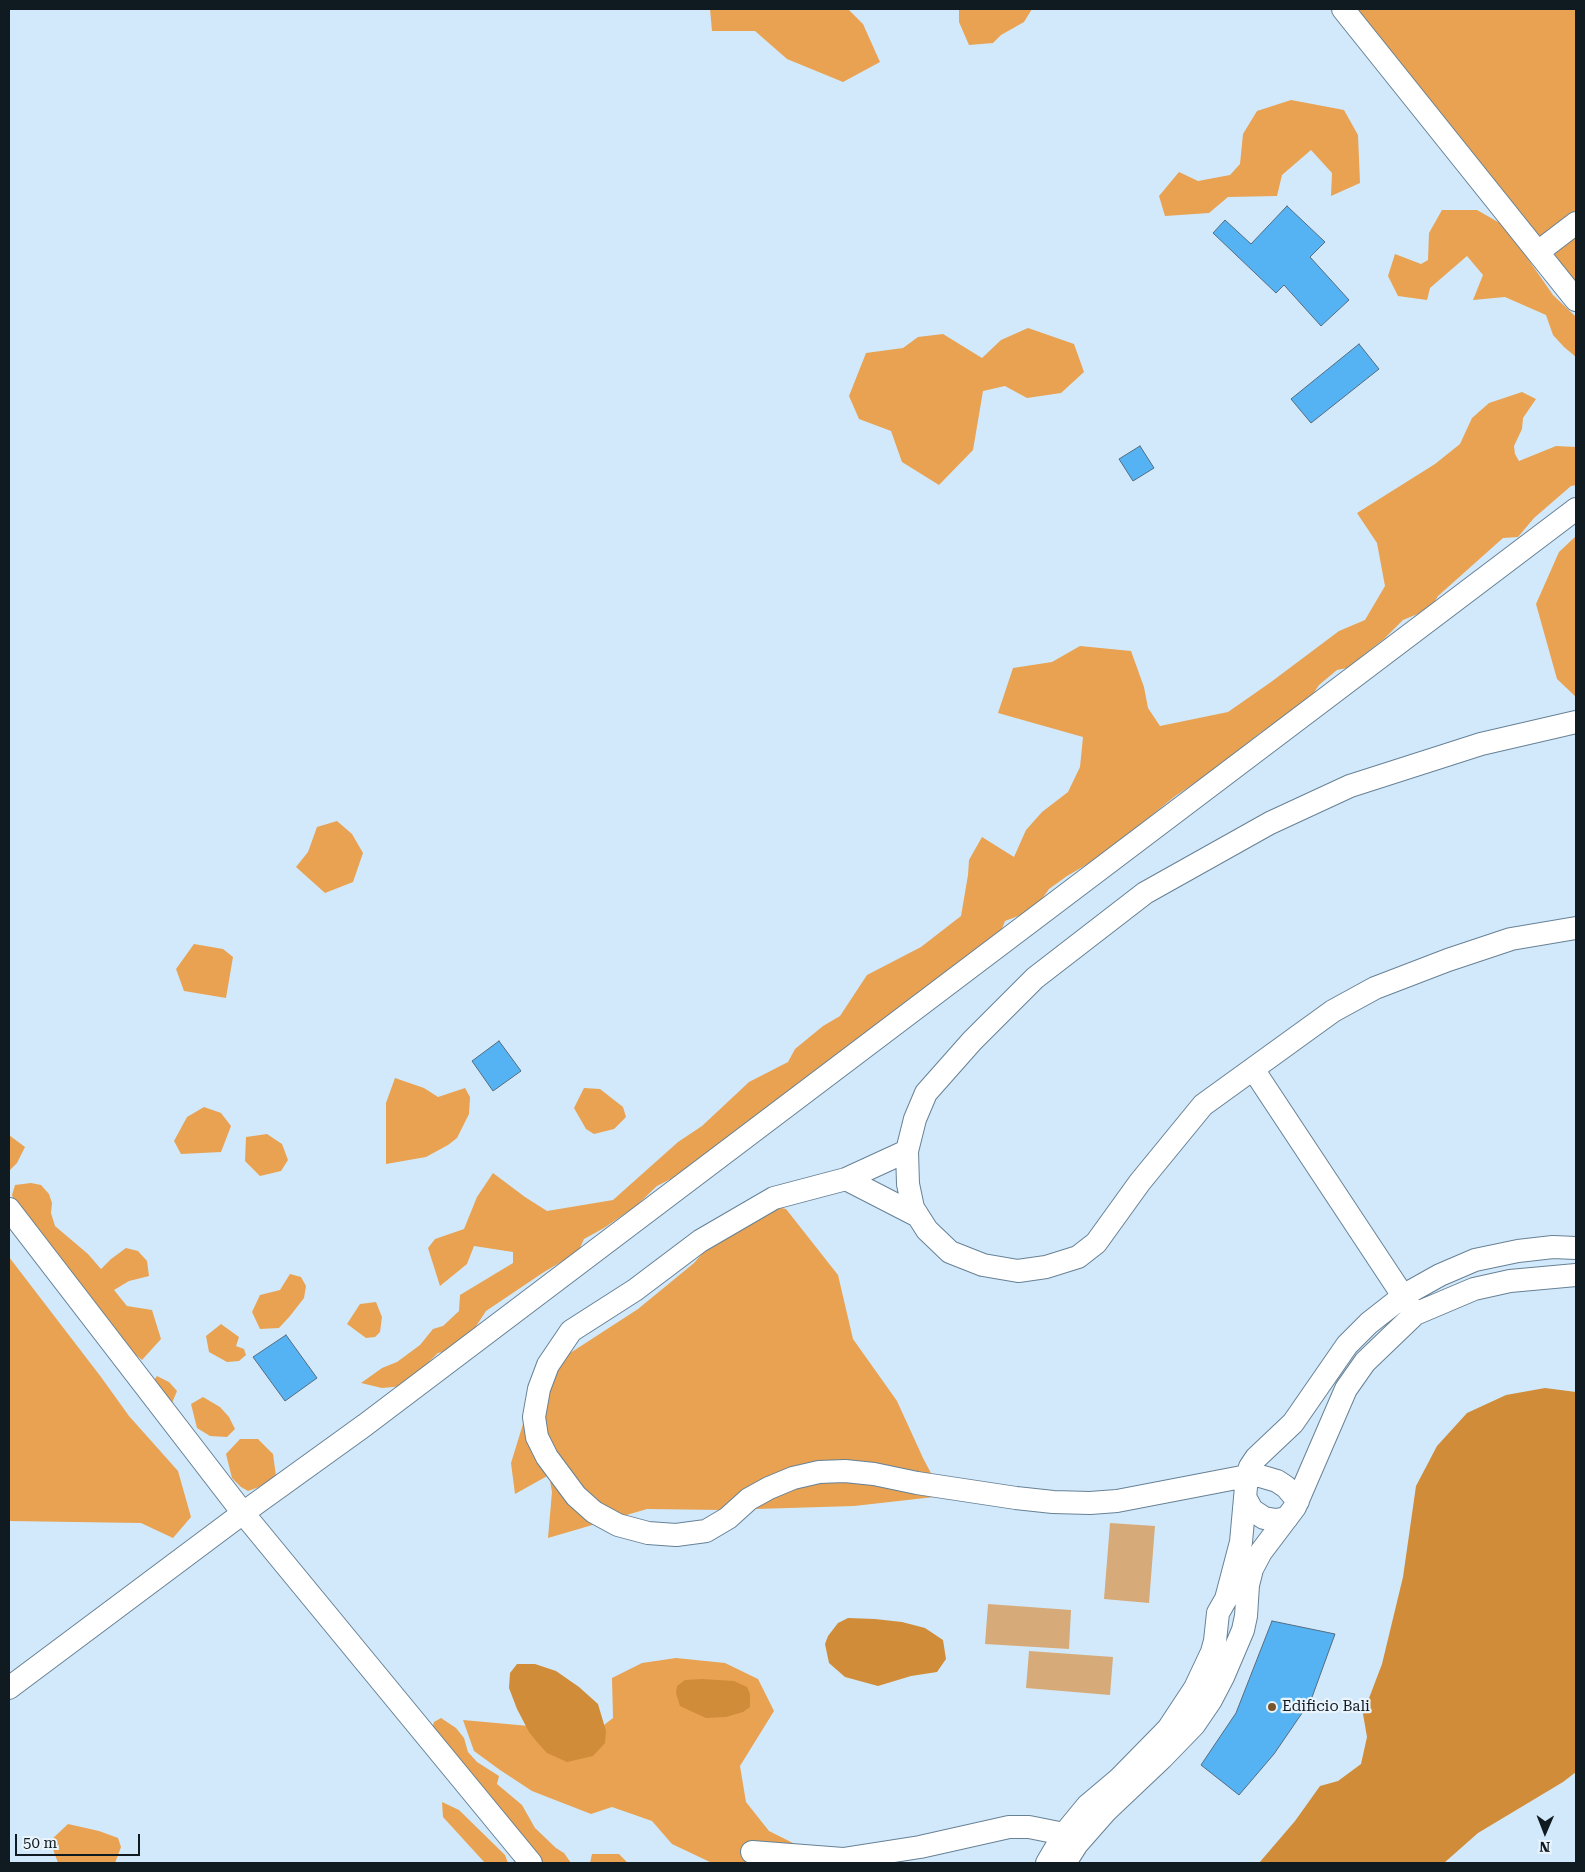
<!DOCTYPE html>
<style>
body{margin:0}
#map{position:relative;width:1585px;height:1872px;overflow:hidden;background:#d2e9fb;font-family:"Roboto Serif",serif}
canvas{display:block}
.frame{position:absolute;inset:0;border:10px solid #0f1a21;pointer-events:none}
.north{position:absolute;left:1520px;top:1807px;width:50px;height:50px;-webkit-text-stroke:4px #e9f4fd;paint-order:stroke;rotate:181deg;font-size:14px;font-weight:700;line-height:20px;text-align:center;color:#0f1a21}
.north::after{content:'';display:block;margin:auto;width:18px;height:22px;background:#0f1a21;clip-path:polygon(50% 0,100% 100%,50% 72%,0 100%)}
.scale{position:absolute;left:15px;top:1834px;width:125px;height:22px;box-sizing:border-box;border:2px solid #0f1a21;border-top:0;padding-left:6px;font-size:15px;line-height:18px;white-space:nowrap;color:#0f1a21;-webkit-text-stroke:4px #e9f4fd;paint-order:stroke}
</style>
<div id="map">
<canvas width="1585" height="1872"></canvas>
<div class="frame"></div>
<div class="north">N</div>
<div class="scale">50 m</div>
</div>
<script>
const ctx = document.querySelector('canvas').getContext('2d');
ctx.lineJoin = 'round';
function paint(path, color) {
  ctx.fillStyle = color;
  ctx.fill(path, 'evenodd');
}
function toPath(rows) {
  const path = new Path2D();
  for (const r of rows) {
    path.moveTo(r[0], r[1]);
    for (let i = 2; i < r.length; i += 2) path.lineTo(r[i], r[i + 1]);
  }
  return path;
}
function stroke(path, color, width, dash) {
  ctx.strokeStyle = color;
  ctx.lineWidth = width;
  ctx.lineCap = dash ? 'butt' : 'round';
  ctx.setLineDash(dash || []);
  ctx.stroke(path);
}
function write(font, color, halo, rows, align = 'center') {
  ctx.font = font + ' "Roboto Serif",serif';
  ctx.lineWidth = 4.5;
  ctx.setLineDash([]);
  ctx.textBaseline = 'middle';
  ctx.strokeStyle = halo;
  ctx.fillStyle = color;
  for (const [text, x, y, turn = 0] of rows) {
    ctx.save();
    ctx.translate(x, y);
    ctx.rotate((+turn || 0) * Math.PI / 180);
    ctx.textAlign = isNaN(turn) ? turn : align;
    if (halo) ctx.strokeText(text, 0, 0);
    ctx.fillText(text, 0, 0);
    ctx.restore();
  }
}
const green = toPath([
 [1110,1523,1155,1526,1149,1603,1104,1599],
 [988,1604,1071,1610,1069,1649,985,1644],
 [1029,1651,1113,1657,1110,1695,1026,1688]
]);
const forest = toPath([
 [710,9,848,9,863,24,880,62,843,82,787,59,755,31,712,31],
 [959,9,1032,9,1024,22,1001,35,993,43,969,45,959,22],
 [1357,9,1576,9,1576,285],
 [1291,100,1344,110,1358,135,1360,183,1331,196,1332,173,1311,150,1282,175,1277,196,1228,197,1209,213,1165,216,1159,196,1179,172,1198,181,1230,175,1240,164,1243,134,1257,111],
 [1442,210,1477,210,1505,226,1553,295,1576,317,1576,357,1564,347,1553,335,1546,315,1505,297,1473,300,1483,275,1467,256,1430,288,1427,300,1398,296,1388,276,1395,254,1421,264,1428,260,1429,233],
 [1028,328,1074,344,1084,372,1061,393,1027,398,1005,386,983,391,973,450,939,485,902,462,891,431,859,419,849,396,866,353,903,348,918,337,943,334,982,358,1001,340],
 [1522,392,1536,399,1523,418,1522,429,1514,446,1515,454,1519,461,1556,446,1576,447,1576,485,1571,486,1534,518,1518,537,1503,538,1438,596,1430,609,1403,620,1384,639,1347,668,1337,670,1319,685,1313,694,1294,712,1260,733,1218,767,1174,797,1103,855,1067,876,1049,889,1034,910,1005,921,1000,934,680,1174,657,1186,636,1206,604,1228,584,1239,578,1252,544,1272,486,1311,467,1340,452,1350,438,1353,404,1386,382,1388,361,1383,382,1368,397,1362,420,1345,433,1329,443,1326,459,1311,460,1295,513,1263,513,1252,474,1246,467,1264,440,1286,428,1248,435,1239,464,1229,477,1197,493,1173,525,1197,547,1211,613,1200,678,1142,702,1126,749,1082,788,1062,795,1049,823,1026,840,1016,867,975,921,947,961,916,968,875,969,860,982,837,1014,857,1026,830,1042,812,1068,792,1080,767,1083,737,998,713,1013,668,1052,662,1080,646,1131,651,1144,687,1148,708,1160,726,1228,712,1271,682,1339,631,1365,620,1385,586,1377,543,1357,513,1435,464,1460,444,1472,418,1489,403],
 [1576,536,1576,697,1557,679,1536,604,1559,552],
 [337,821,352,834,363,853,353,882,325,893,296,867,308,852,317,827],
 [194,944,223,949,233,957,226,998,184,991,176,969],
 [395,1078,424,1088,438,1097,465,1088,470,1097,469,1114,457,1138,448,1145,426,1157,386,1164,386,1103],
 [584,1088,600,1089,623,1107,626,1117,614,1129,594,1134,586,1129,574,1108],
 [204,1107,221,1113,231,1126,221,1152,181,1154,174,1141,187,1117],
 [267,1134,282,1144,288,1160,281,1171,260,1176,245,1161,246,1137],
 [9,1135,25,1147,17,1163,9,1171],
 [31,1183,41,1185,49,1194,52,1203,51,1213,55,1226,88,1254,101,1269,111,1259,126,1248,138,1251,147,1261,149,1276,129,1281,114,1290,127,1306,152,1310,161,1339,142,1360,116,1338,17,1209,12,1195,15,1185],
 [761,1203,786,1209,838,1275,853,1339,897,1401,923,1458,943,1496,854,1506,723,1510,647,1509,548,1538,552,1492,549,1475,515,1494,511,1463,523,1424,544,1370,638,1309,694,1263,724,1229],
 [9,1257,101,1377,129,1416,178,1471,191,1517,173,1538,141,1523,9,1521],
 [290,1274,301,1277,306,1286,304,1298,290,1316,279,1328,260,1329,252,1312,260,1295,280,1290],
 [376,1302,382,1317,380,1332,375,1337,366,1338,347,1324,360,1304],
 [221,1324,239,1337,236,1346,244,1349,246,1355,239,1361,227,1362,209,1352,206,1336],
 [157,1376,169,1382,177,1391,172,1403,148,1388],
 [203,1397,220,1407,229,1417,235,1429,227,1437,210,1436,197,1428,191,1404],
 [240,1439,258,1439,273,1454,276,1476,259,1487,248,1491,241,1487,232,1478,226,1454],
 [676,1658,725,1663,758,1679,774,1711,740,1766,746,1802,769,1831,799,1846,882,1863,712,1863,672,1844,652,1821,612,1807,591,1814,532,1791,500,1770,474,1751,463,1720,595,1732,613,1718,612,1678,642,1663],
 [441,1718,456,1728,464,1738,468,1752,477,1762,499,1776,497,1784,522,1805,535,1828,556,1848,564,1853,571,1863,541,1863,432,1728,434,1722],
 [442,1802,459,1810,505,1855,508,1863,485,1863,443,1817],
 [68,1824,99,1831,118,1838,121,1847,115,1863,58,1863,50,1841],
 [592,1854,619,1854,628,1863,590,1863]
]);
const water = toPath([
 [1545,1388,1576,1392,1576,1772,1563,1782,1478,1833,1444,1863,1259,1863,1295,1821,1320,1786,1338,1781,1361,1764,1367,1737,1363,1714,1382,1664,1403,1577,1416,1486,1437,1446,1467,1413,1506,1395],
 [848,1618,875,1619,902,1622,925,1628,943,1640,946,1659,937,1672,911,1676,878,1686,845,1677,829,1663,825,1644,828,1636,838,1623],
 [517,1664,535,1664,556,1671,579,1687,598,1704,606,1731,605,1743,593,1756,567,1762,547,1753,537,1742,529,1732,517,1709,509,1688,510,1673],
 [702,1679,734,1681,747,1687,750,1694,750,1707,743,1712,726,1717,706,1718,680,1706,676,1693,677,1686,685,1680]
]);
const building = toPath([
 [1287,206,1325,242,1310,257,1349,300,1321,326,1284,285,1276,293,1213,233,1225,220,1251,244,1287,206],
 [1359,344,1379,369,1311,423,1291,399,1359,344],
 [1140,446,1154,468,1133,481,1119,459,1140,446],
 [499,1041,521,1071,493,1091,472,1061,499,1041],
 [286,1335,317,1378,285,1401,253,1357,286,1335],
 [1272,1621,1335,1634,1311,1700,1274,1754,1239,1795,1201,1765,1236,1713,1272,1621]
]);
const minor = toPath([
 [1343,9,1576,300],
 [1538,252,1576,223],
 [1576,722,1481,744,1350,786,1270,823,1145,893,1035,978,972,1041,926,1093,915,1119,907,1151,908,1184,913,1208,927,1230,950,1252,983,1265,1018,1271,1046,1267,1078,1257,1096,1243,1140,1182,1203,1105,1333,1011,1375,988,1448,960,1511,939,1576,928],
 [1253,1069,1411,1308],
 [907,1151,846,1179,774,1198,700,1241,635,1290,571,1331,548,1365,539,1389,534,1417,537,1437,547,1457,576,1496,594,1512,618,1525,648,1533,676,1535,706,1531,728,1518,749,1499,769,1488,793,1478,819,1472,845,1471,874,1474,917,1483,1016,1498,1053,1502,1090,1503,1117,1501,1247,1476,1260,1476,1277,1481,1286,1487,1298,1501],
 [846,1179,918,1216],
 [9,1209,243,1513,531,1863],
 [1245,1497,1252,1510,1264,1518,1276,1520,1287,1518],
 [9,1688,243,1513,365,1425,1576,509],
 [752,1852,843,1859,920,1847,1009,1827,1029,1827,1064,1834,1074,1842],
 [1047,1863,1064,1834,1087,1806,1119,1779,1168,1729,1195,1688,1212,1652,1215,1641,1218,1613,1226,1599,1241,1542,1247,1476,1250,1467,1256,1458,1293,1423,1347,1345,1369,1323,1406,1294,1440,1275,1475,1260,1518,1251,1553,1247,1576,1248],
 [1065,1863,1077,1844,1106,1811,1162,1758,1194,1725,1211,1700,1223,1677,1243,1630,1246,1616,1248,1585,1252,1569,1261,1552,1295,1507,1346,1389,1365,1362,1415,1314,1474,1289,1510,1281,1576,1275]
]);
const markers = [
 [1272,1707,5,"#77542c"]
];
const poiNames = [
 ["Edificio Bali",1282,1707]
];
paint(green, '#d7aa79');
paint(forest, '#e8a251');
paint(water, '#d08c38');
paint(building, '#56b3f3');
stroke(building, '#536c80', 1);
stroke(minor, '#678195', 24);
stroke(minor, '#fff', 22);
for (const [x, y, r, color] of markers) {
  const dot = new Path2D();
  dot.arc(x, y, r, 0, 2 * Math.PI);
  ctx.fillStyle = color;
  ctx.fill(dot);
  stroke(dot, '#e9f4fd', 2);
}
write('15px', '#0f1a21', '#e9f4fd', poiNames, 'left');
</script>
